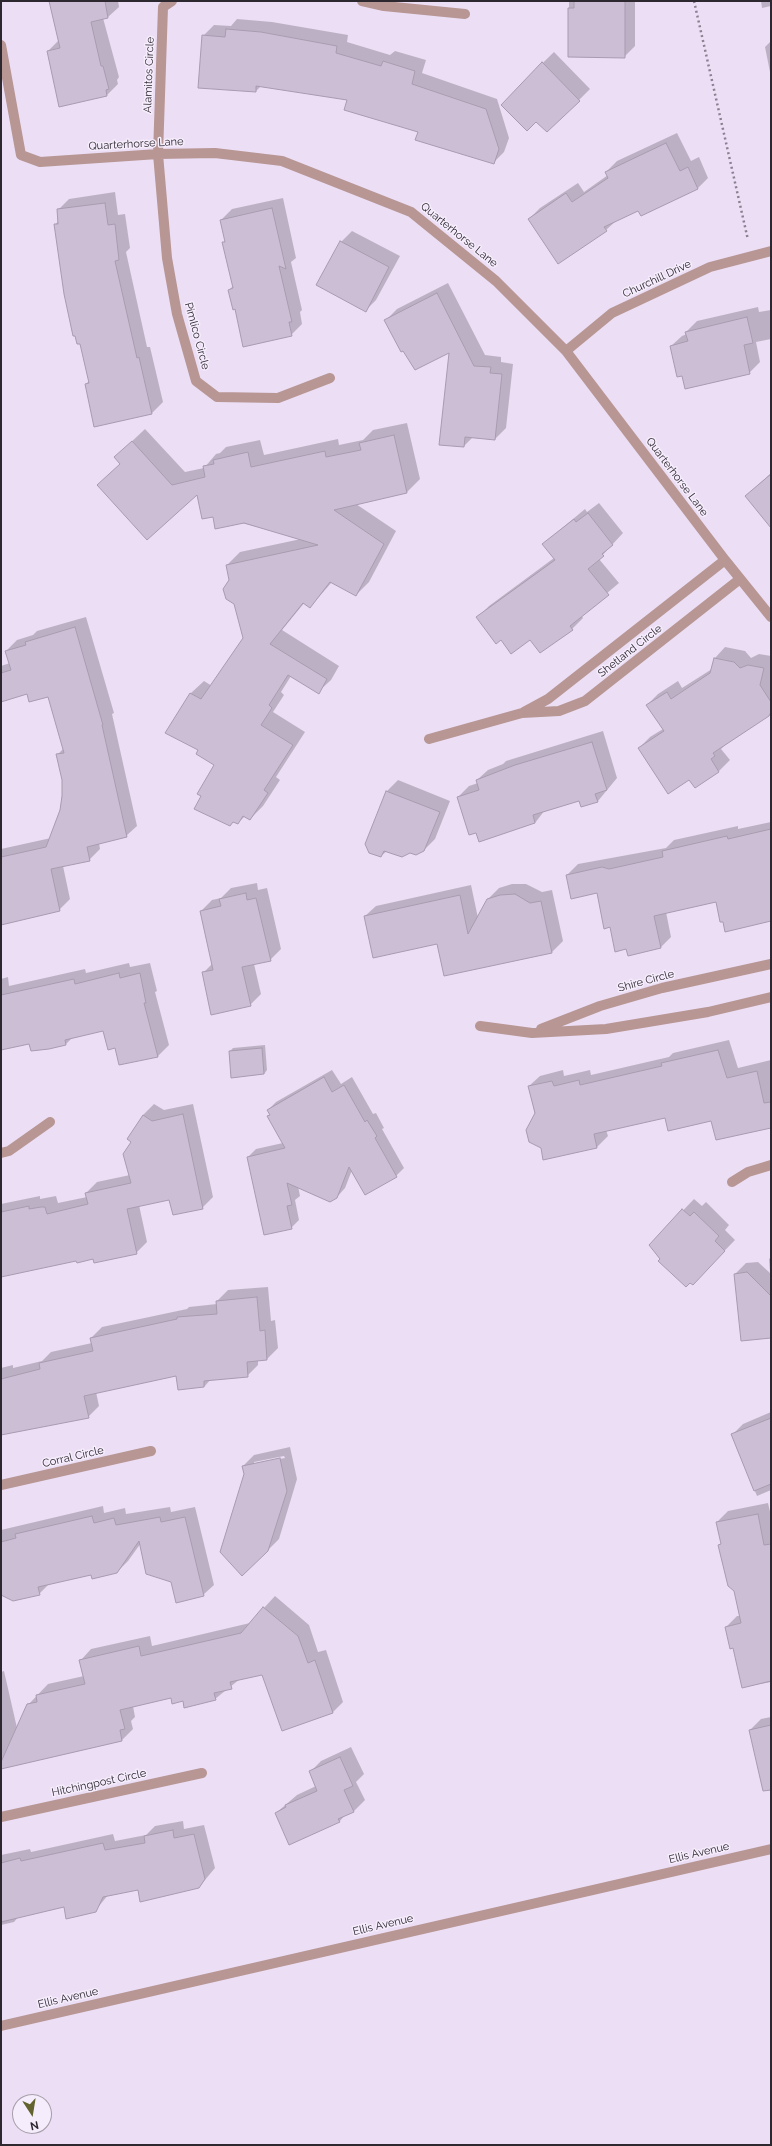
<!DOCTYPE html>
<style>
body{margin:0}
#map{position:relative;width:772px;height:2146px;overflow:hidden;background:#ecdef5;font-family:Raleway,sans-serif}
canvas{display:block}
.frame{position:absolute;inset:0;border:2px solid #2d2830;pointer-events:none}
.north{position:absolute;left:12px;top:2094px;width:40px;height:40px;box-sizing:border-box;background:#f6edfc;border:1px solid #a69eaa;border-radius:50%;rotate:168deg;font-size:11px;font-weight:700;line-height:16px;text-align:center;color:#2d2830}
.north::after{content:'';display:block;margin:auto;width:14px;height:18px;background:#636330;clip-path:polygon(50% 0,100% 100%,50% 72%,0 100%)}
</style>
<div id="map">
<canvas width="772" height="2146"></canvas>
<div class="frame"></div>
<div class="north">N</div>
</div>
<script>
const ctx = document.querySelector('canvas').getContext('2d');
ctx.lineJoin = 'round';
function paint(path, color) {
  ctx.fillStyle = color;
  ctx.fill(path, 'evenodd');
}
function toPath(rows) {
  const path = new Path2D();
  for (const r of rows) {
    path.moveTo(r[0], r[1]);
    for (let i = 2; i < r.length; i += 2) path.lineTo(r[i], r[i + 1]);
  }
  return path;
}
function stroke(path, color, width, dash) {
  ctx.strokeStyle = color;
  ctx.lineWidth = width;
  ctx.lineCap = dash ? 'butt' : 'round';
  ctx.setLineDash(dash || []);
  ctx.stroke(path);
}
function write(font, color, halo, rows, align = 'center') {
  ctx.font = font + ' Raleway,sans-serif';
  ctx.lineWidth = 3;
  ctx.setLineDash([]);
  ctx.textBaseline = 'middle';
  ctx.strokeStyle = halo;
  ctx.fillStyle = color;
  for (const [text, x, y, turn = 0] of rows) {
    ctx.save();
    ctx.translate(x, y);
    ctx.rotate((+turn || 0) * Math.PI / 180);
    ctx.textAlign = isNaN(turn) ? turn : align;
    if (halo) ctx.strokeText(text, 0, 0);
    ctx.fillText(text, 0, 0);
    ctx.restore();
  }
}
const shadow = toPath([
 [50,1,118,1,119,7,108,17,103,18,119,77,117,80,118,84,107,95,48,51,59,40],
 [569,1,635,1,635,46,624,57,569,56],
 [761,1,771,1,771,6,762,8],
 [237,19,272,22,348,35,347,42,390,55,395,51,426,60,422,73,497,99,509,138,504,152,493,163,348,99,261,86,256,91,203,36,214,25,231,26],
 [771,41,771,77,765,47],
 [554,52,590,89,579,100,519,86],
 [677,133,691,161,699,157,708,178,698,188,639,209,617,220,606,230,529,219,540,208,578,183,584,192,608,175,606,172,617,161],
 [115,192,118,215,125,214,130,248,126,252,147,347,150,347,163,402,152,413,86,384,90,380,55,225,59,220,58,210,69,199],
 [283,198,296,258,291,262,302,310,300,312,302,324,291,335,236,308,229,290,233,286,223,243,226,240,221,220,232,209],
 [352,231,400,256,376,300,365,311,341,242],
 [448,283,485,355,501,357,501,362,513,364,506,428,495,439,473,437,464,446,450,352,386,320,397,309],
 [758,307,759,312,771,310,771,339,756,342,760,362,749,373,683,375,671,346,682,336,687,334,686,332,697,321],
 [407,423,420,479,407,492,356,504,396,531,369,582,356,595,332,582,310,607,305,602,282,630,339,666,331,680,318,692,291,676,281,692,284,695,273,712,305,732,276,777,280,780,263,806,250,819,245,816,238,823,234,821,230,825,215,765,199,750,166,732,191,693,204,681,212,686,244,638,227,565,240,552,301,539,213,515,198,493,147,539,121,464,128,445,145,429,185,472,204,468,216,454,220,453,226,447,260,440,264,455,338,439,339,445,363,440,373,430],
 [771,473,771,527,746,496],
 [599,503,623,533,599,559,619,583,581,615,583,618,572,629,540,652,530,638,501,638,478,617,489,606,554,558,543,544,585,509,587,512],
 [86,617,114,713,112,714,137,826,126,836,99,843,100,849,89,860,63,866,70,899,59,910,1,916,1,849,51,838,61,810,63,779,57,755,64,748,49,695,27,693,1,701,1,666,10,663,6,651,17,640,33,635,37,631],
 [725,647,745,651,751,658,759,654,771,656,771,713,725,745,721,749,730,760,719,771,695,787,689,779,639,748,650,737,663,729,647,705,658,694,678,681,682,688,712,669,715,658],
 [603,731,617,778,598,801,582,806,580,800,545,810,535,823,476,832,458,797,469,786,478,783,477,780,488,770,503,764,506,761],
 [398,780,450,801,435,839,424,850,387,851,381,856,366,844,387,791],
 [771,822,771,920,716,901,666,912,671,937,660,948,627,948,611,926,597,892,567,875,578,864,666,848,674,840,738,826,738,829],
 [257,883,258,890,267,888,281,949,270,960,254,964,261,994,250,1005,203,973,213,963,201,911,212,900,221,898,231,888],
 [512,884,526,884,542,892,552,890,563,941,552,952,438,942,365,916,376,906,471,885,478,918,488,899,499,888],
 [129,963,130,967,150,963,157,991,155,992,169,1045,158,1056,120,1064,116,1047,104,1030,72,1038,66,1044,30,1043,1,1049,1,979,8,977,9,986,85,969,86,973],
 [729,1040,738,1068,771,1060,771,1126,666,1116,606,1130,608,1136,597,1147,544,1159,529,1086,540,1076,563,1070,564,1076,590,1070,591,1075,669,1057,673,1053],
 [265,1045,267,1070,264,1074,230,1051,233,1048],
 [332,1070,341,1084,352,1077,373,1114,376,1113,384,1128,382,1129,404,1168,396,1176,352,1170,345,1188,337,1197,298,1186,300,1196,295,1200,299,1220,291,1228,248,1157,256,1149,283,1143,268,1110,276,1102],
 [154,1104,164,1110,193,1104,213,1197,202,1208,170,1199,139,1205,147,1242,136,1253,77,1260,1,1276,1,1204,40,1196,40,1199,56,1196,58,1203,87,1197,86,1193,97,1182,130,1175,132,1142,128,1139,143,1115],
 [694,1199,702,1206,706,1202,729,1225,725,1230,735,1240,703,1273,661,1259,650,1245],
 [771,1257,771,1337,735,1274,746,1263,758,1262,770,1273,769,1259],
 [268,1287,271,1321,275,1320,278,1348,267,1359,258,1360,258,1365,247,1376,211,1379,204,1387,177,1374,96,1392,99,1406,88,1417,1,1433,1,1368,13,1365,13,1368,42,1361,51,1352,92,1343,91,1338,102,1327,187,1309,189,1307,217,1304,217,1301,228,1290],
 [771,1412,771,1490,757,1496,732,1435,743,1424],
 [290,1447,297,1479,279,1539,268,1550,243,1466,254,1455],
 [284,1456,285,1458,254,1464,254,1462],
 [768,1503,771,1516,771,1682,743,1687,734,1647,726,1627,737,1616,741,1616,735,1591,719,1546,722,1543,717,1522,728,1511],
 [103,1506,104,1513,125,1508,126,1514,170,1507,171,1512,195,1507,214,1585,203,1595,172,1582,141,1543,128,1561,117,1572,92,1574,50,1583,39,1594,1,1594,1,1530],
 [275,1596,309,1625,318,1652,326,1650,343,1702,332,1713,263,1674,240,1679,215,1699,184,1700,172,1697,133,1706,135,1717,131,1721,133,1729,122,1740,1,1769,1,1672,4,1671,17,1728,28,1705,48,1684,84,1676,81,1660,91,1649,150,1636,152,1646,250,1623],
 [771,1717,771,1764,750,1730,761,1719],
 [351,1747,364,1774,356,1782,365,1800,354,1811,346,1814,339,1822,276,1813,297,1795,316,1786,310,1772,321,1761],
 [183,1821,184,1829,204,1825,215,1868,199,1887,138,1889,108,1895,95,1911,65,1906,19,1916,14,1922,1,1925,1,1855,30,1849,31,1852,113,1834,115,1841,146,1835,155,1826]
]);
const building = toPath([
 [49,1,105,1,108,18,91,22,101,66,103,66,109,89,106,90,107,96,59,107,47,51,60,48,49,1],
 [574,1,625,1,625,58,568,57,568,8,574,8,574,1],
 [226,29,261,32,337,46,336,53,381,66,383,61,415,71,412,84,486,109,499,149,494,164,415,140,418,132,344,110,347,100,256,86,256,92,198,88,202,35,225,37,226,29],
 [542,62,580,101,547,132,536,122,527,131,501,105,542,62],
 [666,143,680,171,688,167,698,189,641,216,638,211,604,227,607,231,558,264,528,219,566,193,572,202,608,178,605,172,666,143],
 [105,203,108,225,115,224,119,260,115,261,137,358,139,357,152,414,94,427,85,384,89,383,80,344,77,344,75,336,73,336,64,294,54,224,58,224,57,209,105,203],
 [272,208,286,269,279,266,292,322,289,322,292,336,243,347,235,309,233,310,228,290,233,288,222,242,225,242,220,220,272,208],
 [340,241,389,267,366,312,316,285,340,241],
 [437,293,474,366,491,367,490,373,502,374,495,440,465,437,464,447,439,445,449,353,415,370,403,351,401,352,384,320,437,293],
 [747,317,753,343,744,345,750,374,685,389,682,376,677,377,670,346,688,341,685,332,747,317],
 [394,435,407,493,334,510,384,544,356,596,330,582,310,608,303,603,270,644,327,679,319,694,288,675,269,705,272,708,261,725,293,745,264,790,268,793,250,820,243,816,238,824,233,822,230,826,194,809,201,796,197,794,214,765,196,754,198,750,165,733,190,693,201,699,243,638,234,604,226,599,223,589,229,580,226,565,318,545,244,523,215,529,213,517,202,519,197,495,147,540,97,485,120,464,114,457,132,441,172,485,205,477,203,466,214,464,213,460,248,452,251,467,325,451,326,457,361,450,359,443,394,435],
 [771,474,771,528,745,496,771,474],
 [588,513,613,545,602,554,604,556,588,569,609,595,570,626,573,630,540,653,530,640,511,654,501,640,496,644,476,617,555,560,542,544,574,519,576,522,588,513],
 [75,627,103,725,102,725,127,837,87,847,90,861,51,869,60,911,1,925,1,857,46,847,60,810,62,796,62,780,56,754,64,753,48,697,29,702,27,694,1,702,1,673,11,670,5,651,26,645,25,642,75,627],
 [714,658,734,662,740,668,748,665,764,668,760,685,771,702,771,712,769,716,713,753,715,756,711,759,719,772,695,788,689,780,668,794,638,748,664,731,646,705,667,692,671,699,710,673,714,658],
 [592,742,607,790,595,794,598,802,581,807,579,801,533,815,535,823,479,842,476,833,469,835,457,797,479,790,476,780,515,765,592,742],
 [386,791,440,812,424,851,416,855,410,853,402,857,384,851,381,857,369,853,365,844,386,791],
 [771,829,771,921,725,932,723,922,720,922,716,902,654,916,661,948,628,956,626,949,615,952,610,927,604,929,597,893,571,899,566,875,602,867,609,869,663,857,662,851,727,836,728,839,771,829],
 [246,893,247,900,256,898,271,961,242,967,251,1006,211,1015,202,972,213,970,200,911,221,906,219,899,246,893],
 [515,894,530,903,541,901,552,953,444,976,437,944,373,958,364,916,460,895,468,934,487,899,500,895,515,894],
 [119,973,120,978,140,973,146,1003,144,1003,158,1057,119,1065,115,1048,108,1050,103,1031,65,1040,66,1045,49,1049,31,1051,29,1044,1,1050,1,995,74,979,75,984,119,973],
 [262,1048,264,1074,231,1078,229,1051,262,1048],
 [718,1050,727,1078,757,1071,764,1103,771,1102,771,1128,716,1140,711,1121,668,1131,665,1118,594,1134,597,1148,543,1160,541,1148,529,1142,526,1130,535,1113,528,1086,552,1081,554,1086,579,1080,580,1085,662,1066,661,1063,718,1050],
 [324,1077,332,1092,344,1085,365,1122,367,1120,377,1136,375,1138,397,1177,365,1195,349,1167,337,1198,330,1202,287,1183,292,1205,287,1206,292,1229,264,1235,247,1157,285,1148,267,1116,270,1115,267,1110,324,1077],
 [183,1114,203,1209,173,1215,169,1200,127,1209,137,1254,94,1263,93,1259,77,1263,76,1261,1,1277,1,1212,29,1206,29,1209,41,1207,45,1207,47,1214,88,1204,85,1193,131,1183,123,1154,131,1142,127,1139,143,1115,152,1121,183,1114],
 [682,1209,690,1216,694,1212,719,1236,715,1241,725,1251,693,1285,690,1283,686,1287,658,1261,660,1259,649,1245,682,1209],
 [747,1272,771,1296,771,1338,741,1341,734,1274,747,1272],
 [257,1297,260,1331,265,1330,267,1360,247,1362,248,1377,204,1381,204,1387,178,1390,176,1376,84,1396,89,1418,1,1435,1,1379,40,1369,39,1363,93,1351,90,1338,177,1319,177,1317,217,1314,216,1301,257,1297],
 [771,1418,771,1484,754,1491,731,1434,771,1418],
 [280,1458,287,1491,268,1551,242,1576,220,1552,244,1474,242,1466,280,1458],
 [758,1514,764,1545,771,1544,771,1681,742,1688,733,1648,730,1649,725,1627,741,1623,734,1591,728,1586,718,1545,721,1544,716,1522,758,1514],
 [92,1516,94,1523,114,1518,116,1525,160,1517,161,1522,185,1517,204,1596,176,1603,171,1582,146,1574,139,1541,117,1573,92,1579,91,1575,38,1587,40,1595,13,1601,1,1595,1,1542,16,1538,15,1534,92,1516],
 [263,1607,298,1636,308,1663,315,1660,333,1713,282,1731,262,1675,230,1682,232,1689,214,1693,216,1700,184,1708,183,1701,172,1704,171,1698,120,1710,125,1729,120,1730,122,1741,1,1769,1,1762,27,1704,37,1702,36,1695,85,1684,79,1660,139,1646,141,1656,241,1633,263,1607],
 [771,1725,771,1790,763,1791,749,1730,771,1725],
 [340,1757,353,1786,344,1790,354,1812,338,1819,340,1822,289,1845,275,1813,286,1807,285,1805,317,1791,309,1771,340,1757],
 [173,1830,174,1838,194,1834,205,1879,199,1888,140,1902,138,1890,103,1897,96,1912,66,1919,64,1907,1,1922,1,1863,20,1858,21,1861,103,1843,105,1850,145,1843,144,1836,173,1830]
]);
const path = toPath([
 [694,1,748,240]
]);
const service = toPath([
 [732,1182,748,1172,771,1165]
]);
const minor = toPath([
 [172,1,163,7,158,154,167,258,177,314,196,381,217,397,278,398,330,378],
 [362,1,384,6,465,14],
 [1,45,21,155,40,162,158,154,215,153,282,161,411,212,496,281,566,351,725,560,771,617],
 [566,351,612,313,710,267,771,251],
 [524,712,548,699,725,560],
 [429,739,522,713,559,711,585,701,740,579],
 [480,1026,532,1033,606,1029,708,1012,771,997],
 [541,1029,600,1006,662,988,771,964],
 [1,1153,9,1151,50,1122],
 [1,1485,151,1451],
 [1,1817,202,1773]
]);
const tertiary = toPath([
 [1,2026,771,1849]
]);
const streetNames = [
 ["Alamitos Circle",149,75,-88],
 ["Quarterhorse Lane",136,144,-3],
 ["Quarterhorse Lane",459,235,39],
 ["Churchill Drive",657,279,-25],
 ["Pimlico Circle",197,336,75],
 ["Quarterhorse Lane",677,477,53],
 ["Shetland Circle",630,651,-38],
 ["Shire Circle",646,981,-15],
 ["Corral Circle",73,1457,-13],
 ["Hitchingpost Circle",99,1783,-12],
 ["Ellis Avenue",699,1853,-13],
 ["Ellis Avenue",383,1925,-13],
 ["Ellis Avenue",68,1998,-13]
];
paint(shadow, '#0003');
paint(building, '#ccbed5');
stroke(building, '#a89bb0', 1);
stroke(path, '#8a8190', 2.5, [2, 3]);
stroke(service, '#b79694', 10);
stroke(minor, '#b79694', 10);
stroke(tertiary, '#b79694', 10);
write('11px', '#2d2830', '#f6edfc', streetNames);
</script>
